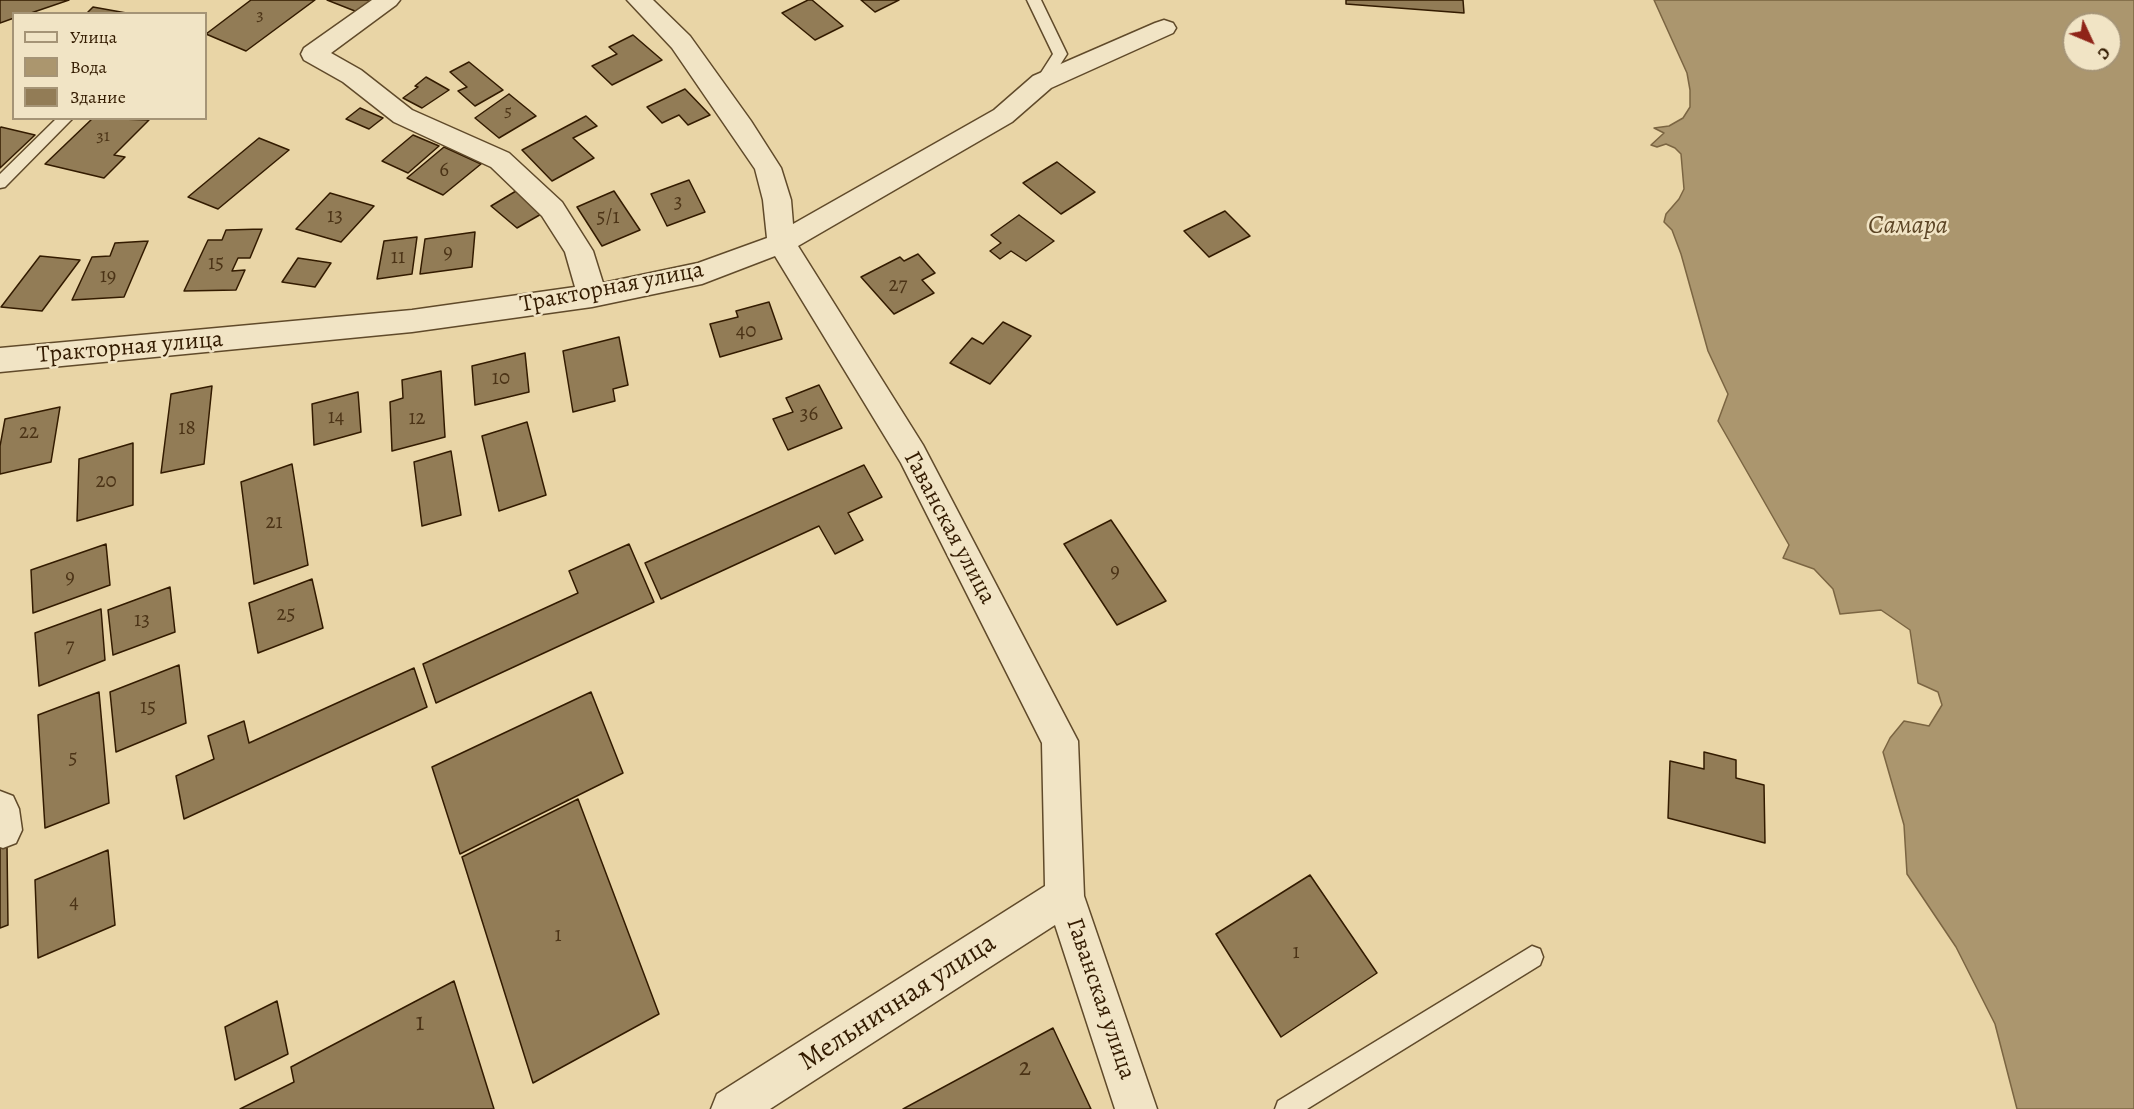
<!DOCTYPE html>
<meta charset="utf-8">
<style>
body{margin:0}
#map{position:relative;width:2134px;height:1109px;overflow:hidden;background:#e9d5a6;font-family:Alegreya,serif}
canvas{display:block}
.legend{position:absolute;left:12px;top:12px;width:195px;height:108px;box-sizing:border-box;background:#f1e4c5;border:2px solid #a59476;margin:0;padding:8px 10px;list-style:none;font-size:18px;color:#331b00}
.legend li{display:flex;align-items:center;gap:12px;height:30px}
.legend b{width:30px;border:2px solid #a59476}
.north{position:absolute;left:2062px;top:12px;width:60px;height:60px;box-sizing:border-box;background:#f1e4c5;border:2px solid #a59476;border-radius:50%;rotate:134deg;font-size:16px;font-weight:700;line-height:24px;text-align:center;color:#331b00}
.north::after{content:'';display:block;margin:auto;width:21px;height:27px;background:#8f2418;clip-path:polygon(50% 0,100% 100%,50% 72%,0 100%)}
</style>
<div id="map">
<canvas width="2134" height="1109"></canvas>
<ul class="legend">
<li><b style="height:8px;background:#f1e4c5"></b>Улица</li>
<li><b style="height:16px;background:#ab966e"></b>Вода</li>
<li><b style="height:16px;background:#927c56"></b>Здание</li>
</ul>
<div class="north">С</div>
</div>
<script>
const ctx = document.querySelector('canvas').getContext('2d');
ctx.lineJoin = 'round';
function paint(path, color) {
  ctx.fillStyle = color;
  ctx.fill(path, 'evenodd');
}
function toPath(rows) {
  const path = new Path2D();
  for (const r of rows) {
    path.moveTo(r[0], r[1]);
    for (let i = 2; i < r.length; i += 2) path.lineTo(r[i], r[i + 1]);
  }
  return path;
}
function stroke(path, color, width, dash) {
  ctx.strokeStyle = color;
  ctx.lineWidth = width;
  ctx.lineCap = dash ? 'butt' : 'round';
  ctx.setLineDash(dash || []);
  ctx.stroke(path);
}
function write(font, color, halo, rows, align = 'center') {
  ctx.font = font + ' Alegreya,serif';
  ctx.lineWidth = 5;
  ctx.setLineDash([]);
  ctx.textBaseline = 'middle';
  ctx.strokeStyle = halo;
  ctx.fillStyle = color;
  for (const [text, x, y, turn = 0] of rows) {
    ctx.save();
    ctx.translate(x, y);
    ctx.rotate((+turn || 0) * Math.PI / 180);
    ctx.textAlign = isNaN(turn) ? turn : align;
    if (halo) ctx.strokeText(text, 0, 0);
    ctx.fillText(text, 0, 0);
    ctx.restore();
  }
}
const water = toPath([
 [1654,0,2134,0,2134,1109,2017,1109,1995,1024,1956,947,1907,874,1904,825,1883,752,1890,738,1904,721,1929,726,1942,705,1938,692,1918,683,1910,630,1881,610,1840,614,1833,589,1814,569,1783,558,1789,545,1718,421,1728,394,1708,351,1681,254,1672,230,1664,222,1666,214,1679,199,1684,189,1681,154,1675,148,1666,144,1657,147,1651,145,1664,133,1654,128,1669,126,1683,118,1690,107,1690,90,1687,73,1654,0],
 [2074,24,2110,24,2110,60,2074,60,2074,24]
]);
const building = toPath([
 [0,0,69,0,28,14,14,14,14,18,0,23,0,0],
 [251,0,315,0,246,51,206,34,251,0],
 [327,0,378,0,360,13,327,0],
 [808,0,812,0,843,26,815,40,782,13,808,0],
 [861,0,899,0,875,12,861,0],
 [1346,0,1463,0,1464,13,1346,4,1346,0],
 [93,7,132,14,86,14,93,7],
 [633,35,662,60,612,85,592,66,617,54,609,47,633,35],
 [469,62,503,90,475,106,458,91,467,87,450,72,469,62],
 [426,77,449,90,422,108,403,98,418,87,415,86,426,77],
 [685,89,710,115,688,125,679,115,662,123,647,107,685,89],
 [509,94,536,116,499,138,475,118,509,94],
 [360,108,383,118,369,129,346,119,360,108],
 [586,116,597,126,573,138,594,158,552,181,522,150,586,116],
 [93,118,149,120,114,155,125,157,104,178,45,164,93,118],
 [1,127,35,135,0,168,0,128,1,127],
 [413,135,439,146,408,173,382,161,413,135],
 [259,138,289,150,218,209,188,197,259,138],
 [444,147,481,164,443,195,407,178,444,147],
 [1057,162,1095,192,1061,214,1023,183,1057,162],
 [689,180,705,212,667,226,651,194,689,180],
 [516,191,543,213,517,228,491,206,516,191],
 [614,191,640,230,602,246,577,207,614,191],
 [330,193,374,206,341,242,296,229,330,193],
 [1225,211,1250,236,1209,257,1184,231,1225,211],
 [1019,215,1054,241,1026,261,1011,251,1000,259,990,251,1001,243,991,235,1019,215],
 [262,229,250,258,238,258,232,271,245,270,236,290,184,291,208,240,222,240,226,230,262,229],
 [475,232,472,267,420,274,425,239,475,232],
 [417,237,412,274,377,279,384,241,417,237],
 [148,241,124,297,72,300,92,257,110,256,115,243,148,241],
 [918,254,935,273,922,280,934,293,894,314,861,277,900,257,904,261,918,254],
 [40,256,80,260,42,311,1,307,40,256],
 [298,258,331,263,315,287,282,282,298,258],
 [769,302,782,339,720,357,710,324,738,317,736,311,769,302],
 [1003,322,1031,336,990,384,950,363,972,338,983,344,1003,322],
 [619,337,628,385,613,389,615,401,573,412,563,351,619,337],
 [525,353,529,392,475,405,472,366,525,353],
 [441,371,445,437,392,451,390,402,403,398,402,380,441,371],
 [819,385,842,428,788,450,773,419,793,412,786,398,819,385],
 [212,386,204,464,161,473,171,394,212,386],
 [358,392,361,432,314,445,312,404,358,392],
 [60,407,51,462,0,474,0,446,5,419,60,407],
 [527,422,546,495,499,511,482,436,527,422],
 [133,443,133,505,77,521,79,459,133,443],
 [451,451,461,515,422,526,414,462,451,451],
 [292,464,308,565,254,584,241,482,292,464],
 [864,465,882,497,848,513,863,540,835,554,819,526,661,599,645,563,864,465],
 [1111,520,1166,601,1117,625,1064,544,1111,520],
 [106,544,110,585,33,613,31,570,106,544],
 [629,544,654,602,436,703,423,664,578,593,569,571,629,544],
 [312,579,323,628,258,653,249,603,312,579],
 [170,587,175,632,113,655,108,610,170,587],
 [101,609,105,660,39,686,35,633,101,609],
 [179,665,186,723,116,752,110,692,179,665],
 [414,668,427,707,184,819,176,776,214,759,208,736,244,721,249,743,414,668],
 [99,692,109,803,45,828,38,715,99,692],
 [591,692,623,773,460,854,432,767,591,692],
 [1704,752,1736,760,1736,778,1764,785,1765,843,1668,818,1670,761,1704,769,1704,752],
 [578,799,659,1014,533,1083,462,857,578,799],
 [7,845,8,925,0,928,0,848,7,845],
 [108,850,115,925,38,958,35,880,108,850],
 [1310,875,1377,973,1281,1037,1216,934,1310,875],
 [454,981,494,1109,240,1109,294,1082,291,1067,454,981],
 [277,1001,288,1054,235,1080,225,1027,277,1001],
 [1053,1028,1091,1109,903,1109,1053,1028]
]);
const lane = toPath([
 [1027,0,1041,0,1067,54,1047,85,1042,87,1035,82,1053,54,1027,0],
 [57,118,73,118,5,187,0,188,0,174,57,118],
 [1532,946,1540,949,1543,957,1540,965,1307,1109,1275,1109,1278,1101,1532,946]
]);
const street = toPath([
 [372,0,400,0,396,5,331,53,361,70,412,110,509,153,562,202,593,251,603,283,698,263,767,238,763,200,755,169,672,48,627,0,653,0,690,36,751,121,781,168,791,200,793,224,994,110,1033,76,1155,23,1164,20,1173,23,1176,28,1173,33,1051,88,1012,122,798,246,923,445,1078,741,1084,896,1157,1109,1115,1109,1055,925,770,1109,711,1109,717,1094,1045,886,1042,743,901,463,775,256,702,284,592,307,412,332,0,372,0,348,412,310,575,287,565,252,542,216,491,167,394,122,343,82,304,60,301,54,304,48,372,0],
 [0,791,13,796,19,809,22,830,16,843,3,848,0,847,0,791]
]);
const farNumbernames = [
 ["3",260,16],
 ["5",508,112],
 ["31",103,137]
];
const numberNames = [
 ["6",444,171],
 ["3",678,203],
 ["13",335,217],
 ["5/1",608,218],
 ["9",448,253],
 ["11",398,258],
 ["15",216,264],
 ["19",108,277],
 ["27",898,286],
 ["40",746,332],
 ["10",501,379],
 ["36",809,415],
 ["14",336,418],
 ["12",417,419],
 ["18",187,429],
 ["22",29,433],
 ["20",106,482],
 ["21",274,523],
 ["9",1115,572],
 ["9",70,578],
 ["25",286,615],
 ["13",142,621],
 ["7",70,647],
 ["15",148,708],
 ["5",73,759],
 ["4",74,903],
 ["1",558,936],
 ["1",1296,953]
];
const streetNames = [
 ["Тракторная улица",612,288,-11],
 ["Тракторная улица",130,348,-5],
 ["Гаванская улица",949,528,62],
 ["Гаванская улица",1100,999,71]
];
const waterNames = [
 ["Самара",1908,227]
];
const nearNumbernames = [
 ["1",420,1024],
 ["2",1025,1069]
];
const nearStreetnames = [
 ["Мельничная улица",898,1003,-33]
];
paint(water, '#ab966e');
stroke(water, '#7b6542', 1.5);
paint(building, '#927c56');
stroke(building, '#331b00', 1.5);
stroke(lane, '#604a2a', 3);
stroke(street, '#604a2a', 3);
paint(lane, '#f1e4c5');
paint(street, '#f1e4c5');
write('18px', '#4b3316', null, farNumbernames);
write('21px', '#4b3316', null, numberNames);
write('24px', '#331b00', '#f1e4c5', streetNames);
write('italic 26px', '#5d4626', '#f1e4c5', waterNames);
write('26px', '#4b3316', null, nearNumbernames);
write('28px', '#331b00', '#f1e4c5', nearStreetnames);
</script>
